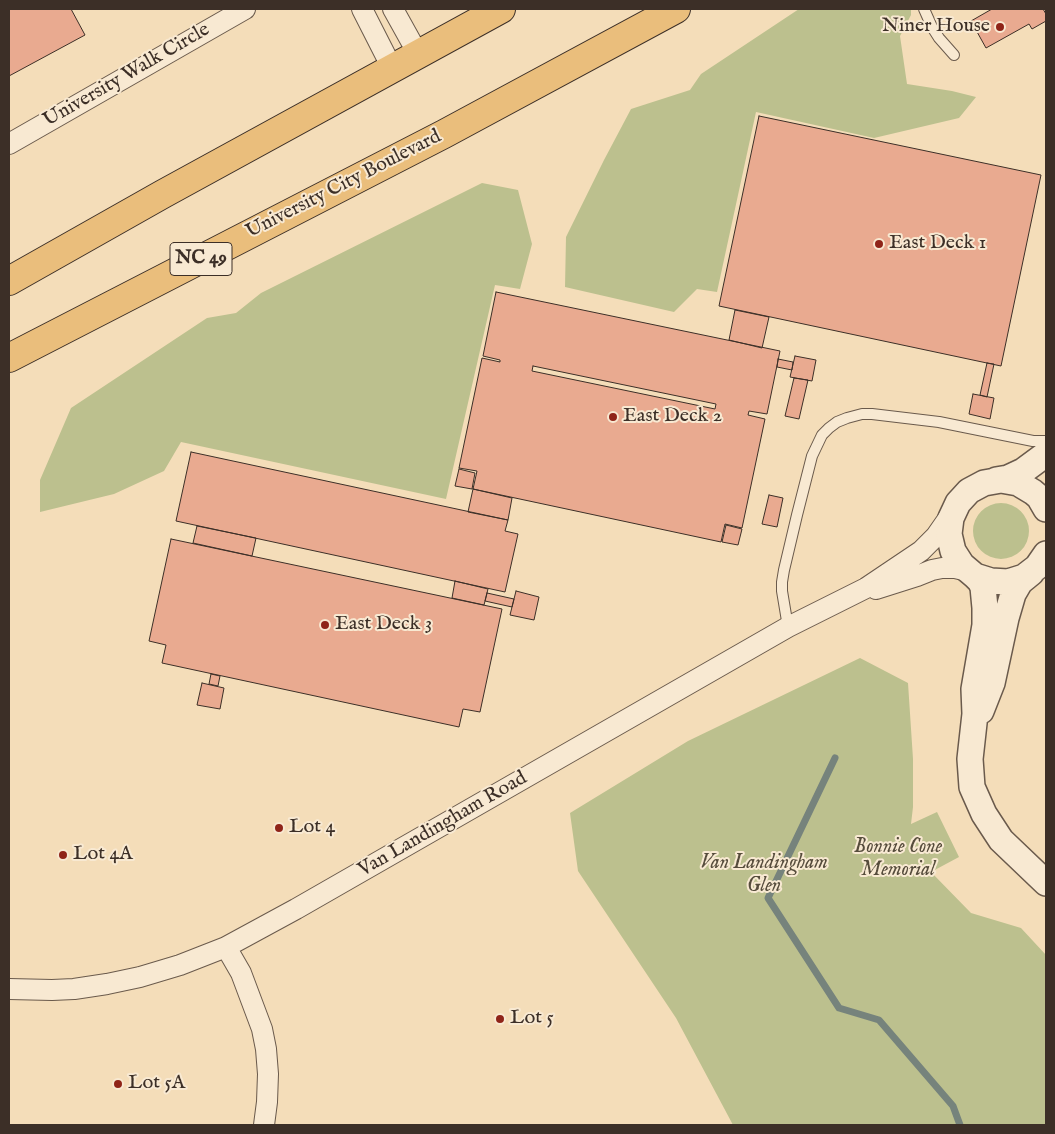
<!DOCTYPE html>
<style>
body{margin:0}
#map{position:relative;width:1055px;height:1134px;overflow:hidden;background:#f4ddb9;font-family:"IM FELL English",serif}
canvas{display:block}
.frame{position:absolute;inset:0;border:10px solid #3c2f27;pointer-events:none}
</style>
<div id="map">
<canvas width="1055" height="1134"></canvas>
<div class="frame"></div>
</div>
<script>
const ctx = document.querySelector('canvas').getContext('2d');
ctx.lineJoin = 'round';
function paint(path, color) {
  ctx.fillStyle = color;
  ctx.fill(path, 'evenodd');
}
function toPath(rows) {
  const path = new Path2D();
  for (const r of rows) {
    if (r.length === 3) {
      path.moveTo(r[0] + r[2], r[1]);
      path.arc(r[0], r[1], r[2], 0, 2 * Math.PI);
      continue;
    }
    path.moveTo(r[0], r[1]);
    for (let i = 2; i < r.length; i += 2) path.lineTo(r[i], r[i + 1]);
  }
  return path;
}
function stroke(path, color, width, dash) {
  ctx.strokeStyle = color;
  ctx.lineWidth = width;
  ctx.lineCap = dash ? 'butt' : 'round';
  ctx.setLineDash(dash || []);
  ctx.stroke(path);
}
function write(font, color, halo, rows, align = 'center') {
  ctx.font = font + ' "IM FELL English",serif';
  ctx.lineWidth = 4;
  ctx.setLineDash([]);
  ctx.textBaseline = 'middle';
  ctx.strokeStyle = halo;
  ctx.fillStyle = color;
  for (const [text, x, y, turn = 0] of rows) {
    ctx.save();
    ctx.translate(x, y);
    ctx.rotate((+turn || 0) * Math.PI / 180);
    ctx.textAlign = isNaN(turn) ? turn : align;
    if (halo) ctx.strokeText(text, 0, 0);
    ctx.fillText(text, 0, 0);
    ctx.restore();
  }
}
const green = toPath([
 [799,9,911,9,911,15,900,36,907,84,952,91,976,97,959,118,874,138,756,112,717,292,697,289,674,312,565,287,566,237,604,160,631,109,690,90,701,74],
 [482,183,518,190,532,244,520,289,495,285,446,499,181,442,164,471,114,494,40,512,40,480,71,408,207,318,236,313,261,293],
 [1001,531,28],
 [860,658,908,683,913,759,913,807,911,824,937,812,959,857,931,872,971,913,1021,928,1046,955,1046,1125,733,1125,676,1018,578,871,570,813,688,741]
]);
const stream = toPath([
 [835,758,768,898,839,1008,879,1020,953,1106,960,1125]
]);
const building = toPath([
 [9,9,71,9,85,35,9,76,9,9],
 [992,9,1043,9,1046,14,1046,21,1032,29,1029,24,986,48,971,21,992,9],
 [759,116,1041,175,1001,366,719,306,759,116],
 [496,292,780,351,767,414,749,411,748,415,765,419,742,528,725,524,721,542,473,489,477,471,459,468,482,358,500,362,500,360,483,356,496,292],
 [533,366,716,404,715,409,532,371,533,366],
 [735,310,769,317,762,348,729,340,735,310],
 [795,356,816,360,812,381,790,377,795,356],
 [778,359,793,362,792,370,777,367,778,359],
 [987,363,994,364,987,397,980,395,987,363],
 [794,378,808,380,799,419,785,416,794,378],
 [973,394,994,398,990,419,969,414,973,394],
 [191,452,508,520,505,531,518,534,505,592,176,521,191,452],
 [459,469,475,473,472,489,455,486,459,469],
 [473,489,512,498,508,520,468,512,473,489],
 [769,495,783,498,777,527,762,524,769,495],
 [726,525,742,529,738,545,722,542,726,525],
 [197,526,256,538,252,556,193,543,197,526],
 [171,539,502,609,480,712,463,709,459,727,162,663,166,645,149,641,171,539],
 [455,581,488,589,484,605,452,598,455,581],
 [516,591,539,597,534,620,510,615,516,591],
 [487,593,514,599,512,607,485,601,487,593],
 [211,674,220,676,218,686,209,684,211,674],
 [202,683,224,688,220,709,197,705,202,683]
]);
const service = toPath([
 [924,9,932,27,939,38,954,55],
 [788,627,782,591,782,582,784,570,797,515,812,456,822,435,829,428,837,422,847,418,862,414,872,414,939,422,1033,441,1046,441]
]);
const minor = toPath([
 [362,9,392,68],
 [393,9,418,54],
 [9,144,245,9],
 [876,589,917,576,932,570,942,568,955,568,968,571],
 [226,947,241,973,262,1029,266,1049,268,1074,267,1102,264,1125],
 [9,989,52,990,74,989,107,984,140,977,180,965,226,947,296,909,788,627,866,588,921,551,936,536,952,513]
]);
const tertiary = toPath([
 [996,480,1008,478,1023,471,1046,454],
 [1046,509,1039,497,1033,492,1018,483,1001,480,984,483,969,491,958,503,951,518,949,534,953,551,962,565,975,576,991,581,1008,582,1024,577,1037,567,1046,554],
 [975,576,980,581,983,587,985,608,985,625,974,689,975,714,970,759,972,787,984,814,1001,840,1046,883],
 [981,711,992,683,1006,618,1013,594,1020,582,1031,573]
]);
const primary = toPath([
 [9,281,163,194,501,9],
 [9,358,444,134,676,9]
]);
const markers = [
 [1000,27,5,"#8f2418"],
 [879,244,5,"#8f2418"],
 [613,417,5,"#8f2418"],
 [325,625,5,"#8f2418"],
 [279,828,5,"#8f2418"],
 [63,855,5,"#8f2418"],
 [500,1019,5,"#8f2418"],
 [118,1084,5,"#8f2418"]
];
const shields = [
 [201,259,62]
];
const shieldNames = [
 ["NC 49",201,259]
];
const poiNames = [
 ["Niner House",990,27,"right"],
 ["East Deck 1",889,244],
 ["East Deck 2",623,417],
 ["East Deck 3",335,625],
 ["Lot 4",289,828],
 ["Lot 4A",73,855],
 ["Lot 5",510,1019],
 ["Lot 5A",128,1084]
];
const streetNames = [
 ["University Walk Circle",127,76,-30],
 ["University City Boulevard",344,185,-27],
 ["Van Landingham Road",443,825,-30]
];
const parkNames = [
 ["Bonnie Cone",898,848],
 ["Memorial",898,871],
 ["Van Landingham",764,864],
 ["Glen",764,887]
];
paint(green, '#bcc08e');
stroke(stream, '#76837c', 7);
paint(building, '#e9aa90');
stroke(building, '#3c2f27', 1);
stroke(service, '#6a5a4c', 12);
stroke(minor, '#6a5a4c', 22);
stroke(tertiary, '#6a5a4c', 28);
stroke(primary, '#3c2f27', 30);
stroke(service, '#f8e9d2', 10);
stroke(minor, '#f8e9d2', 20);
stroke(tertiary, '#f8e9d2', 25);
stroke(primary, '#eabe7c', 28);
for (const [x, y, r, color] of markers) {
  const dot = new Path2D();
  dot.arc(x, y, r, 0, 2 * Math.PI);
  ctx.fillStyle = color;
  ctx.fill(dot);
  stroke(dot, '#f8e9d2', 2);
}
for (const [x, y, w] of shields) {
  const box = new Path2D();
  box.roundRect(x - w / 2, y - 16.5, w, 33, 4);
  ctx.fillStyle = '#f8e9d2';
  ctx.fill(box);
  stroke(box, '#3c2f27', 1);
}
write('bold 19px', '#3c2f27', null, shieldNames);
write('20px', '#3c2f27', '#f8e9d2', poiNames, 'left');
write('20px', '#3c2f27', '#f8e9d2', streetNames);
write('italic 20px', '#564c3c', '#f8e9d2', parkNames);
</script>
